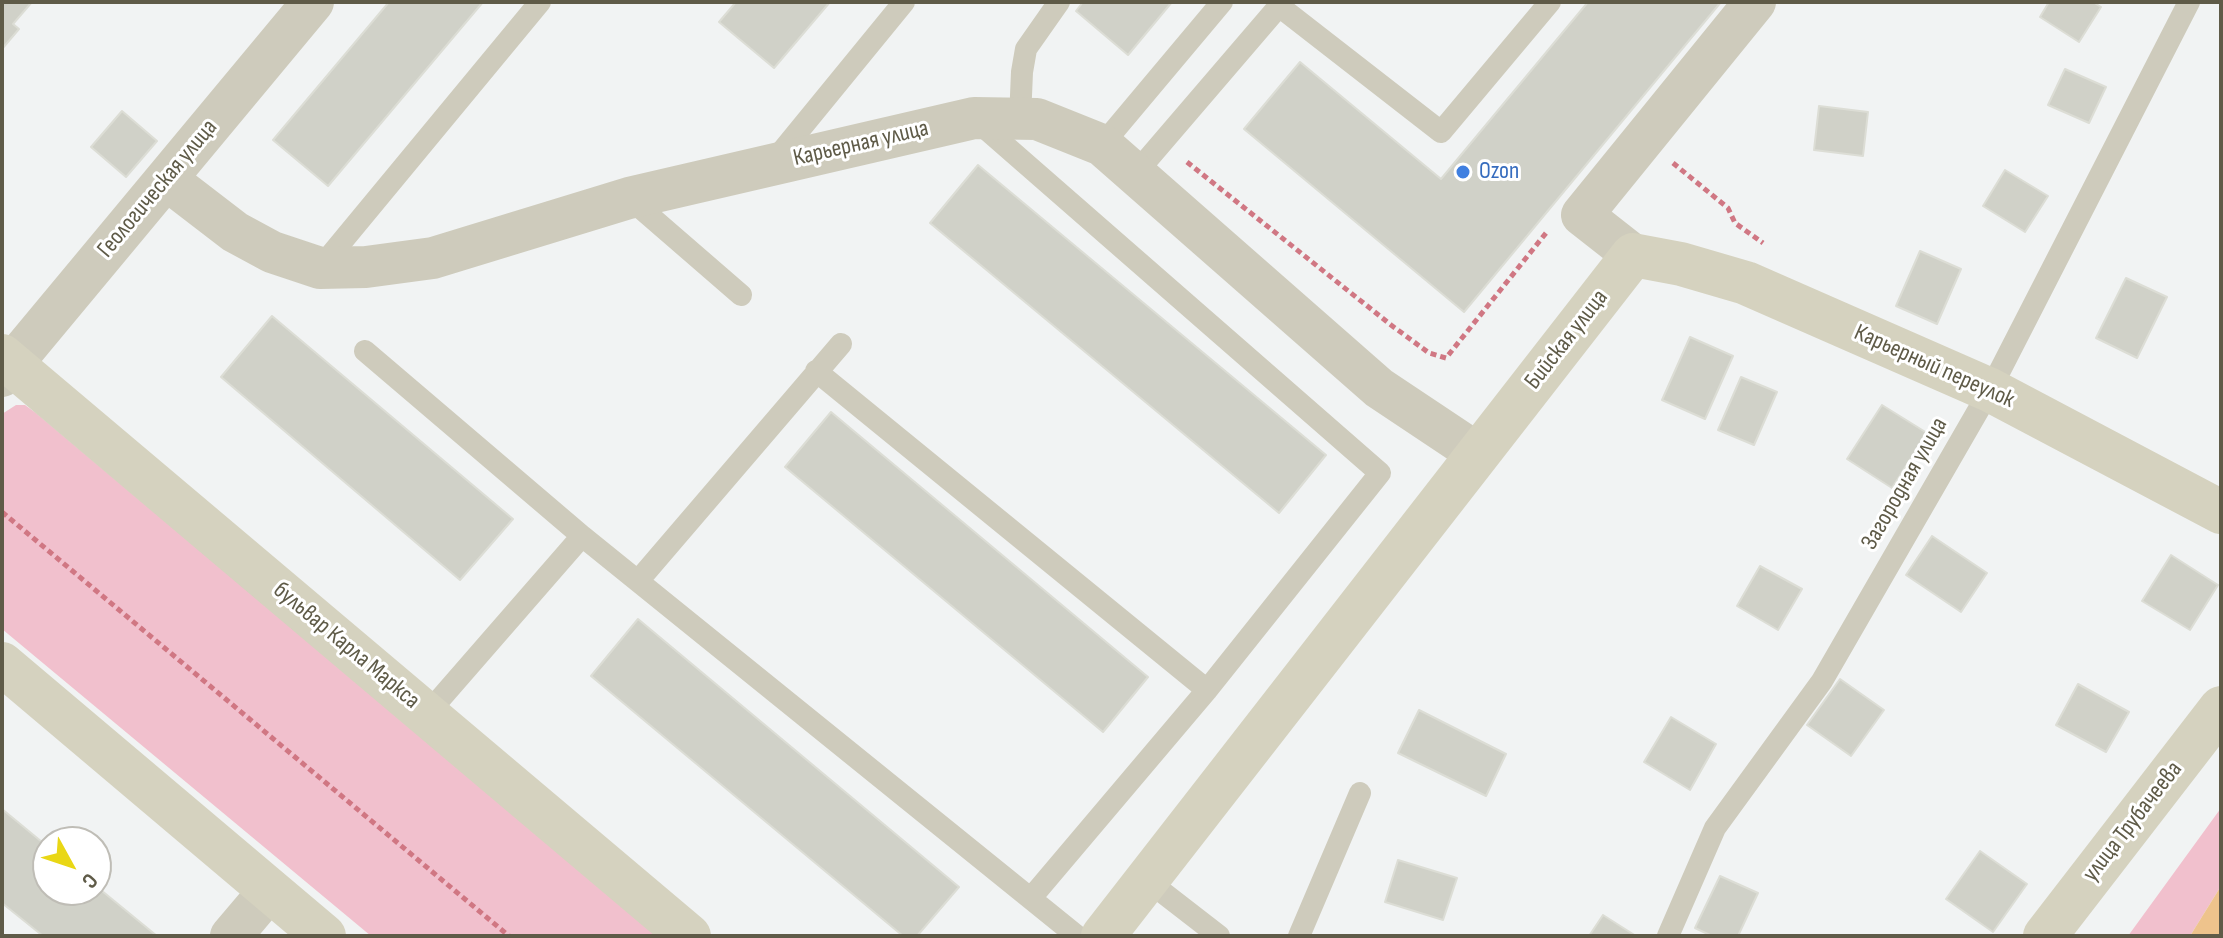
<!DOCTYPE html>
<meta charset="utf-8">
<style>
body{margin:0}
#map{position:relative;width:2223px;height:938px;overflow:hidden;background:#f1f3f3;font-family:"Sofia Sans Condensed",sans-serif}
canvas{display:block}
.frame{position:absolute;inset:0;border:4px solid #5f5b48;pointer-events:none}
.north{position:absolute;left:32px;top:826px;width:80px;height:80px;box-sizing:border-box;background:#fff;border:2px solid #bfbdb6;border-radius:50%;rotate:130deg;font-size:22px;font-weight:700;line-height:32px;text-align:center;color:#5f5b48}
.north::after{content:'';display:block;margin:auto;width:28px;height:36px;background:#e9d715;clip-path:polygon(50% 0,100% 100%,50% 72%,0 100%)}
</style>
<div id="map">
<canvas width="2223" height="938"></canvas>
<div class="frame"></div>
<div class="north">С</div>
</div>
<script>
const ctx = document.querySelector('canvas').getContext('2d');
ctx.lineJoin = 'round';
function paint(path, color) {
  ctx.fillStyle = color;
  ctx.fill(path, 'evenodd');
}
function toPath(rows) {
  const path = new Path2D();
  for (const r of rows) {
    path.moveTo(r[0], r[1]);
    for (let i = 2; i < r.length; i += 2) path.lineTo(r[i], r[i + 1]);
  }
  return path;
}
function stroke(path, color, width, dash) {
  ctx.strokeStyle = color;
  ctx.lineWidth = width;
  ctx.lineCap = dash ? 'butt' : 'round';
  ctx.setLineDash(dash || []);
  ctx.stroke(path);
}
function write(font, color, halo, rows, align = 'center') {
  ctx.font = font + ' "Sofia Sans Condensed",sans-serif';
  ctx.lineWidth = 6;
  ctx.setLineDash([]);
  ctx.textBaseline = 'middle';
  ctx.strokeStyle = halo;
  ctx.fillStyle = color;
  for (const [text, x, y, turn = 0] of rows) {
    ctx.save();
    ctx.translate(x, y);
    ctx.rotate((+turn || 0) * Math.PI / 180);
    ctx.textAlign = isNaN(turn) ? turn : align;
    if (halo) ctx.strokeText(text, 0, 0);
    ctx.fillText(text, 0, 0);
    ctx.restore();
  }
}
const green = toPath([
 [16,405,25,405,36,413,658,936,371,936,2,629,2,414],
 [2221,808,2221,886,2190,936,2128,936]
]);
const water = toPath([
 [2221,886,2221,936,2190,936]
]);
const building = toPath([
 [2,2,32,2,13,24,19,29,2,49,2,2],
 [389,2,483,2,328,186,273,140,389,2],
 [736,2,830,2,774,68,719,22,736,2],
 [1083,2,1172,2,1128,55,1076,11,1083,2],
 [1588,2,1721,2,1464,312,1244,129,1300,62,1441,179,1588,2],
 [2049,2,2093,2,2101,7,2079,42,2040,17,2049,2],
 [2065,69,2106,87,2089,123,2048,105,2065,69],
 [1819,106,1868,112,1863,156,1814,150,1819,106],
 [122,111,157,141,126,177,91,147,122,111],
 [978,165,1326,455,1279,513,930,223,978,165],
 [2005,170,2048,196,2025,232,1983,206,2005,170],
 [1920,251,1961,269,1937,324,1896,306,1920,251],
 [2126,278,2167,297,2137,358,2096,338,2126,278],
 [272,316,513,519,460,580,221,377,272,316],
 [1690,337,1733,356,1705,419,1662,400,1690,337],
 [1741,377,1777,392,1754,445,1718,430,1741,377],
 [1882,405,1927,433,1892,488,1847,459,1882,405],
 [831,412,1148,677,1103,732,785,467,831,412],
 [1932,536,1987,573,1961,612,1906,575,1932,536],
 [2171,555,2218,585,2190,630,2142,601,2171,555],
 [1760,566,1802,589,1778,630,1737,606,1760,566],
 [638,619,959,887,917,936,903,936,591,676,638,619],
 [1840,679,1884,710,1851,756,1807,725,1840,679],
 [2078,684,2129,712,2106,752,2056,725,2078,684],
 [1419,710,1506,754,1486,796,1398,753,1419,710],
 [1671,717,1716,744,1690,790,1644,762,1671,717],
 [2,809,48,847,48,890,96,890,96,886,157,936,43,936,2,903,2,809],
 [1980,851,2027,884,1993,932,1946,899,1980,851],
 [1398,860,1457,878,1443,920,1385,902,1398,860],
 [1720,876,1758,893,1738,936,1712,936,1695,928,1720,876],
 [1603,915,1636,936,1589,936,1603,915]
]);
const path = toPath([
 [1187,162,1391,325,1429,353,1446,358,1546,233],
 [1673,163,1728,208,1735,223,1763,243],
 [2,512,509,936]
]);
const lane = toPath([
 [1282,2,1279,6,1441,132,1550,2],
 [1020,119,1022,72,1026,49,1059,2],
 [978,122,1380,473,1207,690,1031,898],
 [1102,145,1222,2],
 [774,161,904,2],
 [1135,174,1279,6],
 [629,198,741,295],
 [320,268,540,2],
 [365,351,582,536],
 [816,371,1207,690],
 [638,581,841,344],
 [427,714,582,536,1077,936],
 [1148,881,1219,936],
 [1299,936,1360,793],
 [1668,936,1715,828,1822,681,1990,390,2189,2]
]);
const street = toPath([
 [166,179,235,232,272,252,320,268,366,267,433,258,629,198,974,118,1037,119,1102,145,1379,388,1478,454],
 [1633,255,1582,215,1755,2],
 [2,376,313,2],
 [231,936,270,890]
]);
const secondary = toPath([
 [2,356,689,936],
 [2,664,324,936],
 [1103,936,1633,255,1681,264,1746,283,1990,390,2221,512],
 [2045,936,2221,708]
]);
const markers = [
 [1463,172,8,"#3f7fe0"]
];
const streetNames = [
 ["Карьерная улица",861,144,-13],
 ["Геологическая улица",158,189,-50],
 ["Бийская улица",1567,340,-52],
 ["Карьерный переулок",1934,367,24],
 ["Загородная улица",1905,484,-60],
 ["бульвар Карла Маркса",346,646,40],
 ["улица Трубачеева",2133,822,-52]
];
const shopNames = [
 ["Ozon",1479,172]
];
paint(green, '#f1c0cd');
paint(water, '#eec38c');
paint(building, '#d0d1c8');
stroke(building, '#dcddd5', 2);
stroke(path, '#d07783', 5, [6, 4]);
stroke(lane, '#cecbbc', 22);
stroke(street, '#cecbbc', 42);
stroke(secondary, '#d5d2bf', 44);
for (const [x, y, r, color] of markers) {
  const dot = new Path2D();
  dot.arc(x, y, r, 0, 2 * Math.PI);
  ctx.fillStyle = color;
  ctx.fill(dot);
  stroke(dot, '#fff', 3);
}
write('24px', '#5f5b48', '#fff', streetNames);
write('24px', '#366cbe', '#fff', shopNames, 'left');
</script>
